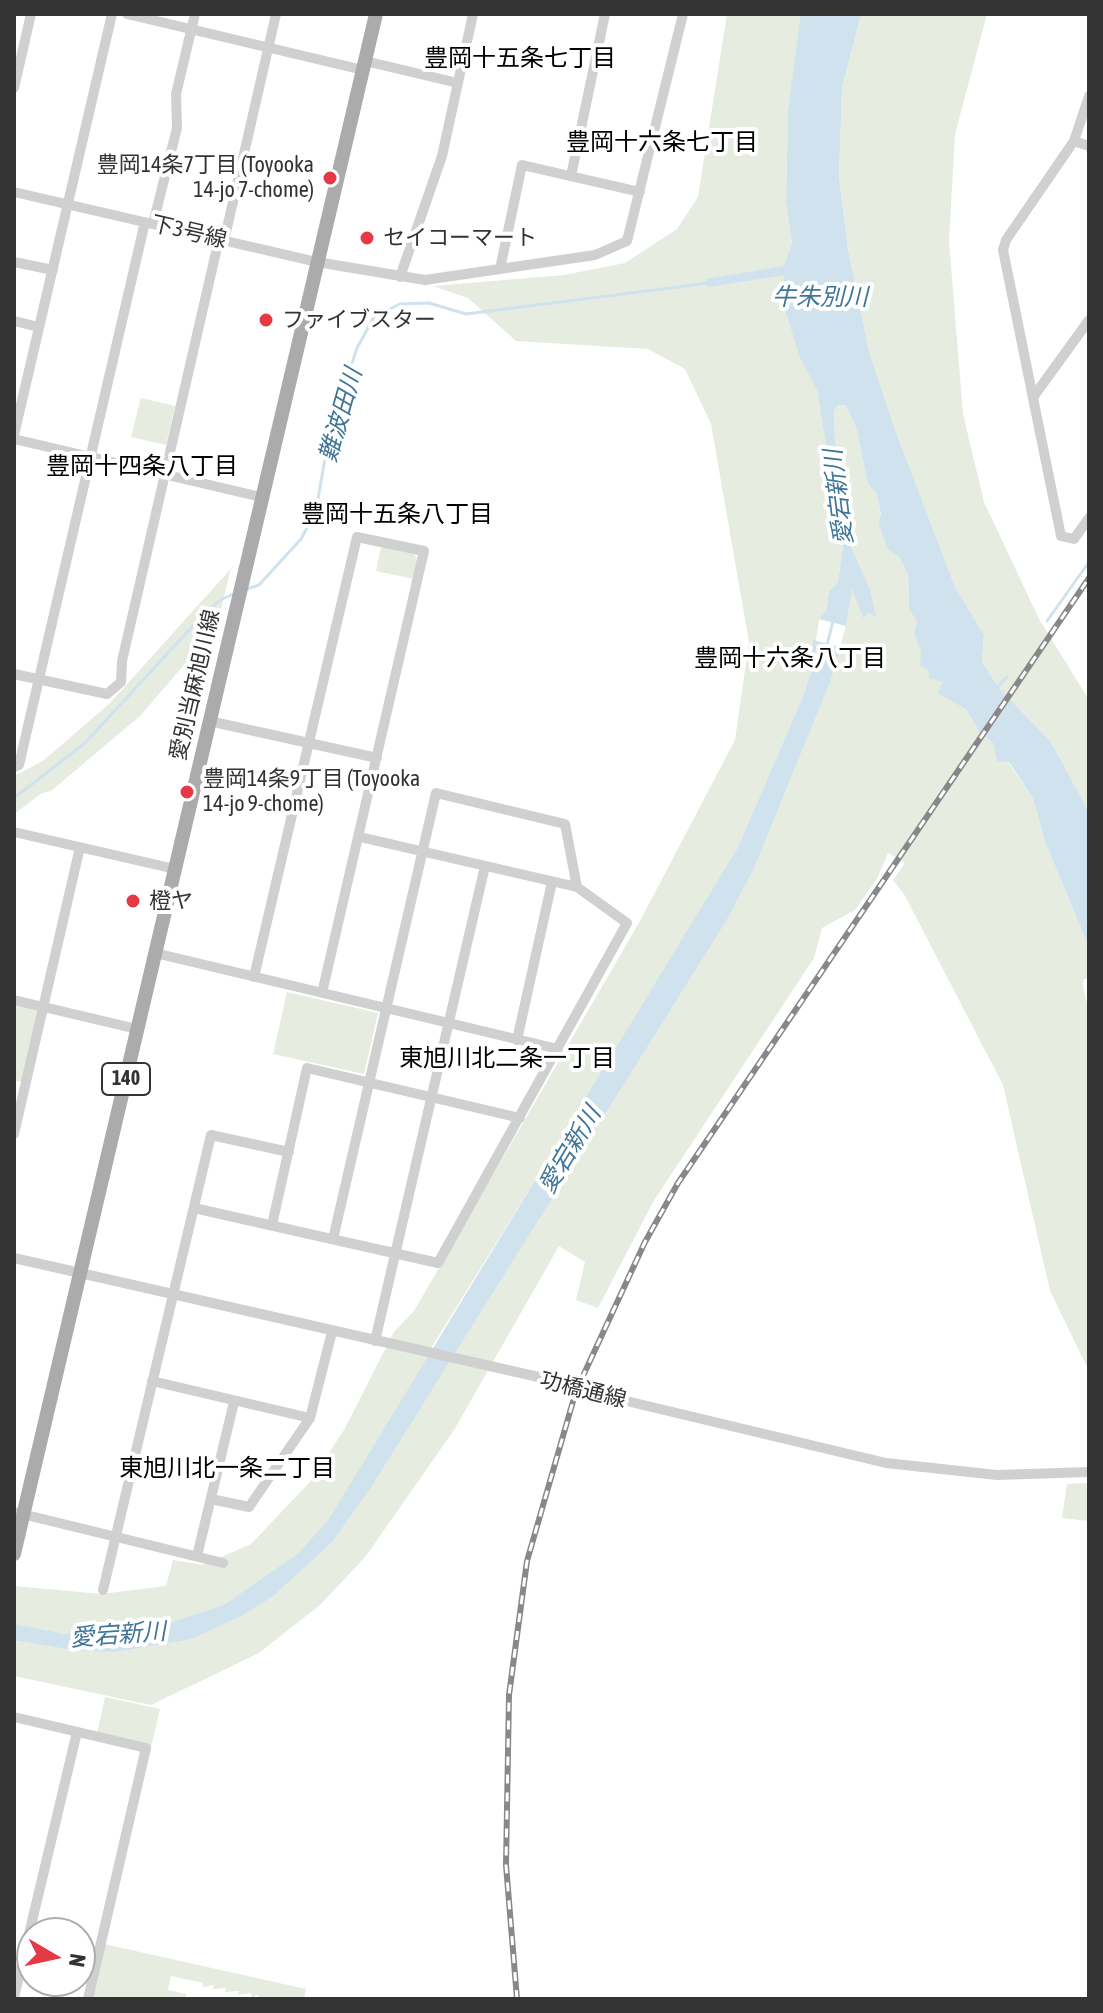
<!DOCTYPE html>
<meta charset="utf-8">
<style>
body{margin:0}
#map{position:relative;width:1103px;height:2013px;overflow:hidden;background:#fff;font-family:"Asap Condensed",sans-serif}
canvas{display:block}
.frame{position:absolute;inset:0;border:16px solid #333;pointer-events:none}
.north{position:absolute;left:16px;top:1917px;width:80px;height:80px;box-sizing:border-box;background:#fff;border:2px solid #adadad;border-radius:50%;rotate:99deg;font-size:22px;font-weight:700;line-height:32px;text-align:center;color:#333}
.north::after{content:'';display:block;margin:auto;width:28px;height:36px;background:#e63946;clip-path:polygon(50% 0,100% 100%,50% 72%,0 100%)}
</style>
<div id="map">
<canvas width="1103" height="2013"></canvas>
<div class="frame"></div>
<div class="north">N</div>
</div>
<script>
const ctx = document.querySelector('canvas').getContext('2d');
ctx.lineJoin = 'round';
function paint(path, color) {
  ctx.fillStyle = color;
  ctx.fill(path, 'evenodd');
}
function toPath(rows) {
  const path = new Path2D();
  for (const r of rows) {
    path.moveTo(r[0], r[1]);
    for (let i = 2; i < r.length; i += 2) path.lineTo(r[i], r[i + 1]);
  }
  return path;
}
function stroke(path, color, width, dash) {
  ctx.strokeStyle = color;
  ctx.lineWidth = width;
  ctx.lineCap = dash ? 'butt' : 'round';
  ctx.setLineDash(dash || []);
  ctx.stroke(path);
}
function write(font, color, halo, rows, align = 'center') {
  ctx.font = font + ' "Asap Condensed","Noto Sans JP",sans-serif';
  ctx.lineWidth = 8;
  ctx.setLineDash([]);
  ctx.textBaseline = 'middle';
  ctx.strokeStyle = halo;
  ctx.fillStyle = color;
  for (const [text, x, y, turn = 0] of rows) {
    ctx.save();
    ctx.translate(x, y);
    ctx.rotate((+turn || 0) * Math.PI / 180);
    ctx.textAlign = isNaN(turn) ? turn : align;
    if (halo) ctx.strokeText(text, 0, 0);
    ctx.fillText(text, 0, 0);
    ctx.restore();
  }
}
const green = toPath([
 [727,14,802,14,788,109,786,202,792,243,784,267,800,358,817,389,843,546,838,582,829,591,826,611,819,620,811,673,804,694,737,849,705,907,431,1348,454,1352,525,1238,786,789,829,685,846,626,852,588,865,618,867,613,875,617,852,549,835,439,834,411,837,405,846,405,857,430,868,485,876,492,888,549,899,557,908,574,909,610,917,621,914,634,929,671,943,682,939,694,966,709,979,732,993,743,997,760,1008,762,1033,798,1045,842,1089,947,1089,979,1084,979,1083,987,1089,1011,1089,1371,1050,1291,1003,1085,904,894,893,880,905,863,888,853,877,879,855,910,822,928,814,958,653,1202,598,1308,576,1300,585,1262,559,1246,454,1430,366,1556,320,1605,259,1653,151,1705,14,1676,14,1586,102,1594,166,1586,173,1560,203,1565,251,1544,309,1483,344,1430,394,1332,414,1311,640,921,735,740,749,642,711,424,685,369,648,349,516,341,468,298,433,286,564,275,625,263,677,229,698,197],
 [861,14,987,14,955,134,949,241,963,414,984,502,1039,619,1089,700,1089,812,1051,742,998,687,982,662,984,635,955,587,893,424,869,351,848,249,839,176,842,88],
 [141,398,175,406,166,445,131,437],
 [381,547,414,554,418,561,414,579,376,571],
 [236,563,230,571,214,641,196,651,140,716,51,791,42,793,14,814,14,776,43,761,110,703],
 [287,992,378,1013,364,1074,273,1054],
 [14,1000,44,1007,26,1083,14,1080],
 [1089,1483,1089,1521,1062,1518,1067,1484],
 [105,1697,160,1709,151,1747,97,1733],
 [104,1944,306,1989,304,1999,264,1999,256,1995,252,1999,251,1993,238,1995,239,1991,225,1992,226,1988,213,1989,214,1985,203,1987,203,1983,171,1976,168,1990,186,1994,185,1999,91,1999]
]);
const water = toPath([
 [801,14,861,14,842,88,839,176,848,249,869,351,893,424,955,587,984,635,982,662,998,687,1051,742,1089,812,1089,947,1045,842,1033,798,1009,762,997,761,993,743,979,732,966,709,938,694,943,682,929,678,929,671,920,665,921,652,914,634,917,621,909,610,908,574,899,557,888,549,879,525,881,514,876,492,868,485,857,430,846,405,838,405,834,411,835,439,852,549,870,590,876,617,867,613,864,619,852,589,846,626,819,619,826,611,829,591,838,582,843,546,817,390,800,358,782,299,784,275,708,287,706,279,784,266,792,243,786,202,788,109],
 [813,640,841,647,829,685,753,870,726,921,371,1487,332,1542,273,1596,243,1615,191,1639,114,1652,74,1650,14,1640,14,1624,64,1634,139,1633,224,1605,299,1553,329,1519,737,849,804,694,811,672]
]);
const stream = toPath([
 [247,589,259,585,301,539,316,511,324,464,343,391,357,348,374,317,400,304,429,303,466,314,709,283],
 [1047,621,1089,562],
 [827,645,833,621],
 [996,689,1007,677],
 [14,798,84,744,202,616,220,600,236,593]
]);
const minor = toPath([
 [127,14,363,70],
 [365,61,458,83],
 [14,88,31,14],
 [1089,96,1074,141,1006,240,1003,250,1061,536,1074,539,1089,518],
 [1074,141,1089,146],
 [571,176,605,14],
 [14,192,317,262,425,280,595,255,627,241,683,14],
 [153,224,177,128,176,94,195,14],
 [224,241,276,14],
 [14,262,53,270],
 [500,269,522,165,640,192],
 [400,277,442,156,473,14],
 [14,321,39,327],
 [1034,396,1089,320],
 [14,435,112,14],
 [14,439,261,497],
 [14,674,107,694,121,682,122,661,219,239],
 [209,721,377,758],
 [14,767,19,765,145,222],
 [14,832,175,869],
 [155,953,558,1049],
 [254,977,357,537,424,551,322,993],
 [14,1000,137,1029],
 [517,1040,552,882],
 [14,1134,80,847],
 [194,1208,438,1263,627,923,577,887,360,837],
 [272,1225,307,1068,520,1118],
 [333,1239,436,793,565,824,577,887],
 [14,1258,578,1386,593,1393,886,1463,997,1475,1089,1472],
 [375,1341,485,866],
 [152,1381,310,1418],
 [211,1499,249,1507,310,1418,332,1332],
 [14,1512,223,1563],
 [197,1556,234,1402],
 [103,1590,211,1135,289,1152],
 [14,1717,146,1748,88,1999],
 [14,1997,77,1732]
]);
const major = toPath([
 [14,1554,376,14]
]);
const rail = toPath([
 [517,1999,506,1865,509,1695,527,1561,576,1391,645,1242,678,1183,1089,578]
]);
const markers = [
 [330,178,8,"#e63946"],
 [367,238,8,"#e63946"],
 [266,320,8,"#e63946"],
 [187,792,8,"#e63946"],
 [133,901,8,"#e63946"]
];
const shields = [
 [126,1079,48]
];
const shieldNames = [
 ["140",126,1079]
];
const poiNames = [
 ["豊岡14条7丁目 (Toyooka",314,165,"right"],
 ["14-jo 7-chome)",314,190,"right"],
 ["セイコーマート",383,238],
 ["ファイブスター",282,320],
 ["豊岡14条9丁目 (Toyooka",203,779],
 ["14-jo 9-chome)",203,804],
 ["橙ヤ",149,901]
];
const streetNames = [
 ["下3号線",189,232,13],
 ["愛別当麻旭川線",195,685,-77],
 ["功橋通線",583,1390,14]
];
const neighbourhoodNames = [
 ["豊岡十五条七丁目",520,58],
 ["豊岡十六条七丁目",662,142],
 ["豊岡十四条八丁目",142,466],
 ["豊岡十五条八丁目",397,514],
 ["豊岡十六条八丁目",790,658],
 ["東旭川北二条一丁目",507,1058],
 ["東旭川北一条二丁目",227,1468]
];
const waterNames = [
 ["牛朱別川",820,297],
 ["難波田川",341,415,-74],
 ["愛宕新川",839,497,-97],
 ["愛宕新川",570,1150,-59],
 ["愛宕新川",118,1635,-4]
];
paint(green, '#e6ecdf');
paint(water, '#cfe2ee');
stroke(stream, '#cfe2ee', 3);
stroke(minor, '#d0d0d0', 10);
stroke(major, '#ababab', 14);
stroke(rail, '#888', 6);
stroke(rail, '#fff', 3, [9]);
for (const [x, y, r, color] of markers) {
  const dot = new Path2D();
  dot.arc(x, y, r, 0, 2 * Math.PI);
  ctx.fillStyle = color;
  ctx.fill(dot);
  stroke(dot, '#fff', 3);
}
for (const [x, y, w] of shields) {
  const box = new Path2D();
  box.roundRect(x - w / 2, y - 16, w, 32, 6);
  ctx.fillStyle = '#fff';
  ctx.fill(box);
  stroke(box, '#333', 2);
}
write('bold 20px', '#333', null, shieldNames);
write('22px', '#333', '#fff', poiNames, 'left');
write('22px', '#333', '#fff', streetNames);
write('24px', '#000', '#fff', neighbourhoodNames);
write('italic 24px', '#3f7597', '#fff', waterNames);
</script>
